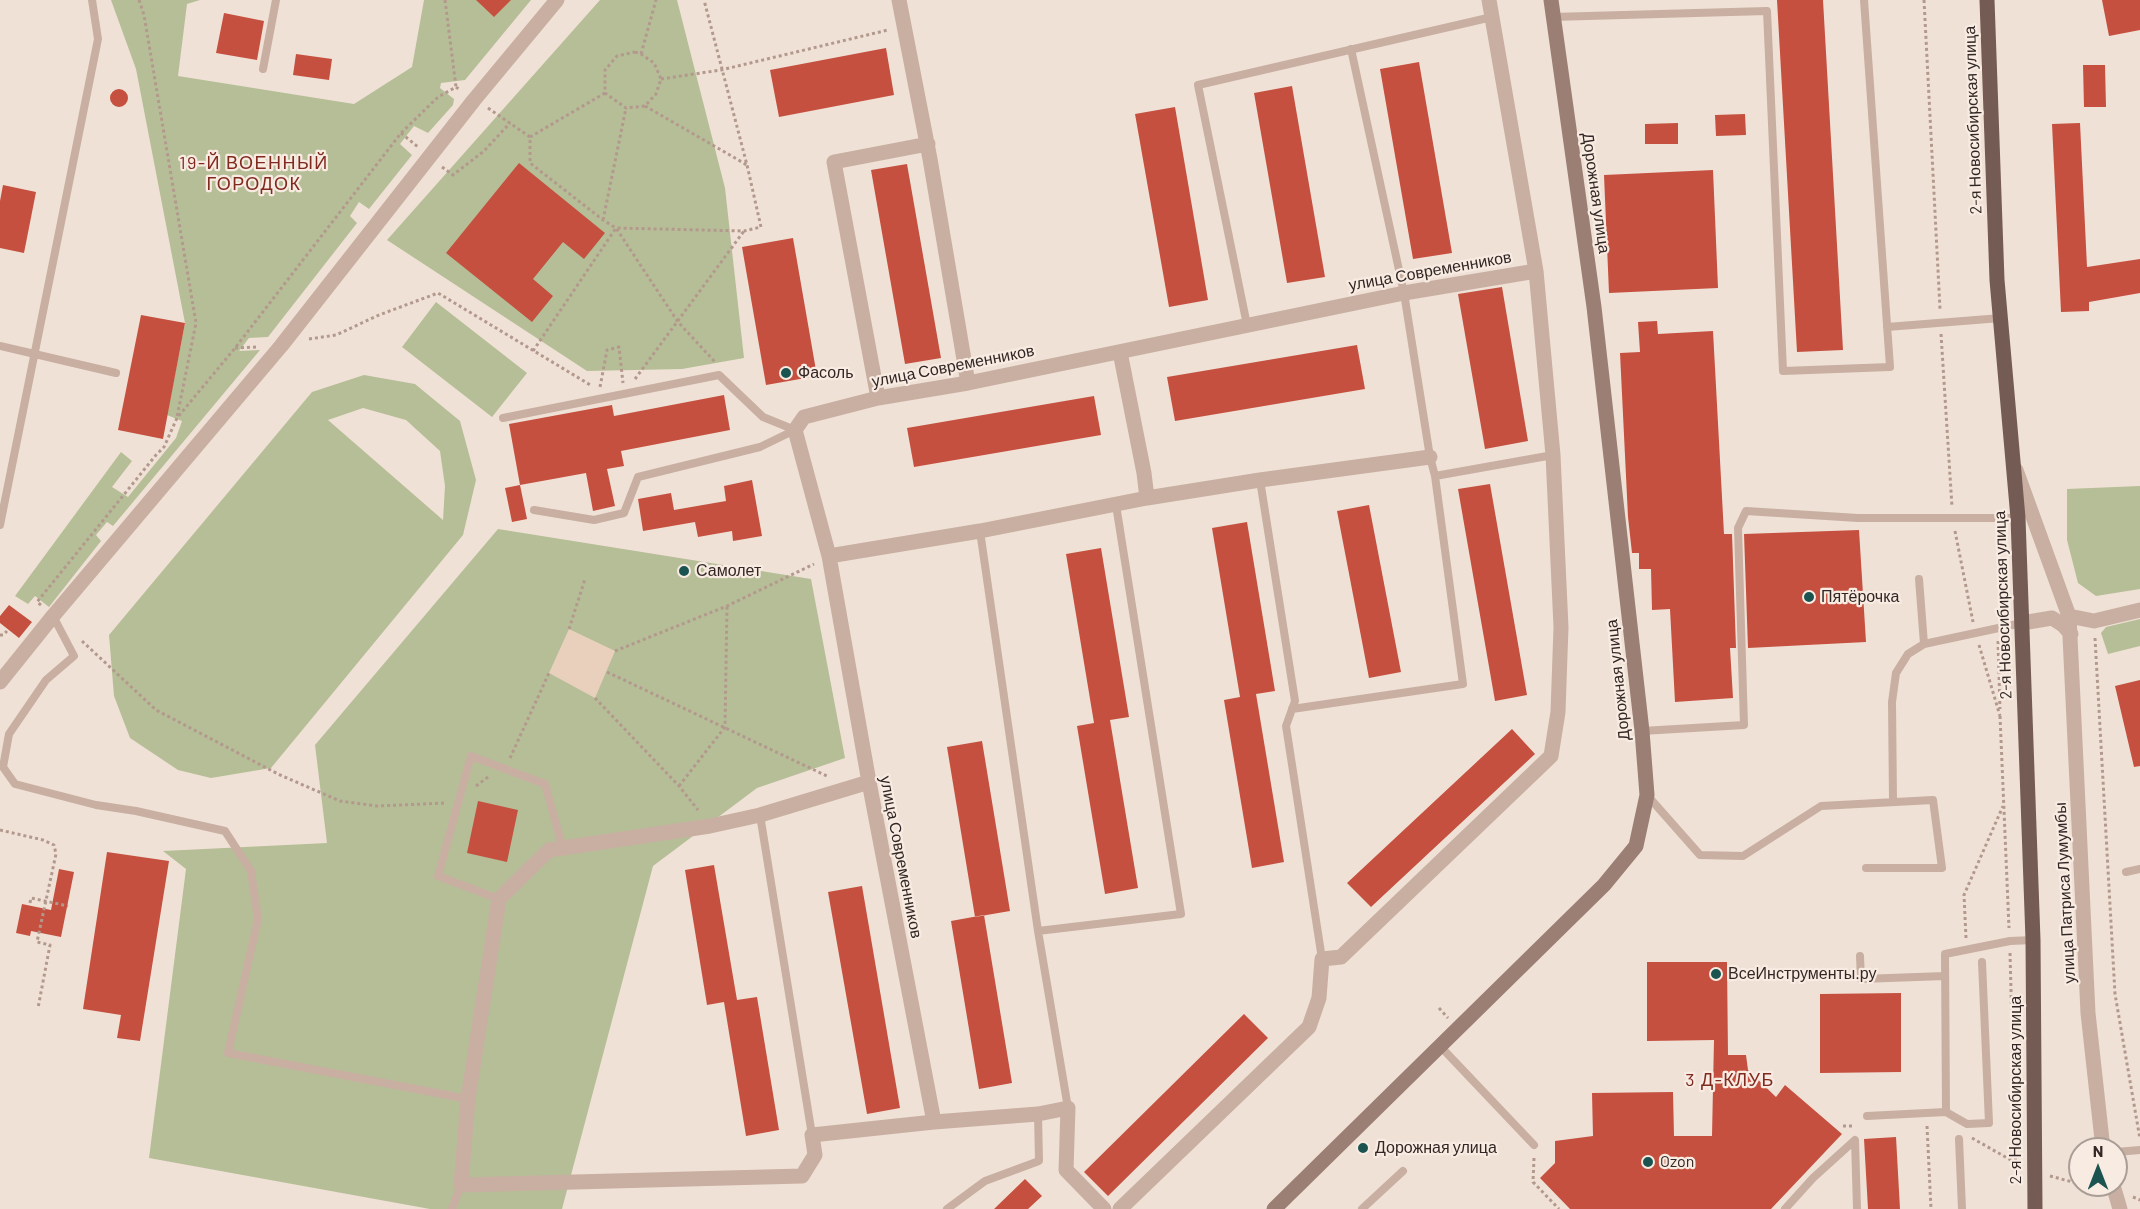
<!DOCTYPE html>
<meta charset="utf-8">
<style>
body{margin:0}
#map{position:relative;width:2140px;height:1209px;overflow:hidden;background:#f0e1d6;font-family:Barlow,sans-serif}
canvas{display:block}
.north{position:absolute;left:2068px;top:1137px;width:60px;height:60px;box-sizing:border-box;background:#f8ebe2;border:2px solid #a99d96;border-radius:50%;rotate:0deg;font-size:16px;font-weight:700;line-height:24px;text-align:center;color:#322725}
.north::after{content:'';display:block;margin:auto;width:21px;height:27px;background:#1b5350;clip-path:polygon(50% 0,100% 100%,50% 72%,0 100%)}
</style>
<div id="map">
<canvas width="2140" height="1209"></canvas>
<div class="north">N</div>
</div>
<script>
const ctx = document.querySelector('canvas').getContext('2d');
ctx.lineJoin = 'round';
function paint(path, color) {
  ctx.fillStyle = color;
  ctx.fill(path, 'evenodd');
}
function toPath(rows) {
  const path = new Path2D();
  for (const r of rows) {
    if (r.length === 3) {
      path.moveTo(r[0] + r[2], r[1]);
      path.arc(r[0], r[1], r[2], 0, 2 * Math.PI);
      continue;
    }
    path.moveTo(r[0], r[1]);
    for (let i = 2; i < r.length; i += 2) path.lineTo(r[i], r[i + 1]);
  }
  return path;
}
function stroke(path, color, width, dash) {
  ctx.strokeStyle = color;
  ctx.lineWidth = width;
  ctx.lineCap = dash ? 'butt' : 'round';
  ctx.setLineDash(dash || []);
  ctx.stroke(path);
}
function write(font, color, halo, rows, align = 'center') {
  ctx.font = font + ' Barlow,sans-serif';
  ctx.lineWidth = 4.5;
  ctx.setLineDash([]);
  ctx.textBaseline = 'middle';
  ctx.strokeStyle = halo;
  ctx.fillStyle = color;
  for (const [text, x, y, turn = 0] of rows) {
    ctx.save();
    ctx.translate(x, y);
    ctx.rotate((+turn || 0) * Math.PI / 180);
    ctx.textAlign = isNaN(turn) ? turn : align;
    if (halo) ctx.strokeText(text, 0, 0);
    ctx.fillText(text, 0, 0);
    ctx.restore();
  }
}
const green = toPath([
 [111,0,200,0,187,4,178,76,354,104,412,67,424,0,531,0,465,80,441,83,440,88,454,99,453,105,428,133,414,126,400,144,412,155,369,209,359,202,350,216,357,223,268,337,249,338,239,351,260,350,113,526,107,522,96,535,101,541,49,607,35,596,28,604,15,596,121,452,132,461,112,487,128,497,176,438,182,421,167,415,185,323,136,69],
 [600,0,677,0,725,188,744,358,682,369,587,371,387,240],
 [436,302,527,373,492,417,402,347],
 [364,375,415,384,460,421,476,480,463,535,271,768,211,778,178,770,130,738,114,696,109,635,312,392],
 [363,408,406,420,440,451,445,486,443,520,328,420],
 [2140,486,2140,589,2096,596,2078,583,2067,540,2067,489],
 [498,529,811,579,845,758,757,788,653,866,562,1209,430,1209,149,1158,186,869,163,851,327,843,315,745],
 [2140,619,2140,646,2108,654,2101,633,2106,627]
]);
const plaza = toPath([
 [569,629,615,651,595,698,549,673]
]);
const building = toPath([
 [476,0,511,0,494,17],
 [1777,0,1823,0,1843,350,1797,352],
 [2102,0,2140,0,2140,30,2109,36],
 [224,13,264,21,257,60,216,53],
 [886,48,894,95,779,117,770,70],
 [296,54,332,59,329,80,293,75],
 [1419,62,1452,253,1413,259,1380,69],
 [2083,65,2105,65,2106,107,2084,107],
 [1292,86,1325,277,1287,283,1254,93],
 [119,98,9],
 [1175,107,1208,300,1169,307,1135,114],
 [1745,114,1746,135,1716,136,1715,115],
 [1678,123,1678,144,1645,144,1645,124],
 [2080,123,2087,267,2140,259,2140,293,2089,302,2089,311,2061,312,2052,124],
 [519,163,605,233,584,259,563,242,533,279,553,296,532,322,446,253],
 [907,164,941,358,905,364,871,170],
 [1713,170,1718,288,1609,293,1604,175],
 [3,185,36,192,24,253,0,248,0,201],
 [793,238,817,376,766,385,742,247],
 [1502,287,1528,441,1485,449,1458,294],
 [141,315,185,323,163,439,118,430],
 [1657,321,1658,334,1713,331,1724,534,1732,534,1736,648,1730,648,1733,698,1675,702,1670,609,1652,610,1651,569,1639,569,1639,553,1632,553,1628,517,1620,353,1640,352,1638,322],
 [1357,345,1365,389,1175,421,1167,377],
 [724,395,730,430,621,451,624,466,607,469,615,506,593,511,586,473,520,485,509,424,612,405,614,416],
 [1094,396,1101,435,914,467,907,428],
 [752,480,762,536,733,541,732,531,698,537,695,522,643,531,638,499,671,493,674,510,726,501,724,486],
 [1490,484,1527,695,1495,701,1458,489],
 [520,485,527,519,512,522,505,488],
 [1369,505,1401,672,1369,678,1337,511],
 [1247,522,1275,691,1256,694,1284,862,1252,868,1224,700,1240,697,1212,528],
 [1859,530,1866,642,1748,648,1744,534],
 [1101,548,1129,717,1110,720,1138,888,1105,894,1077,726,1094,723,1066,554],
 [9,605,32,622,19,638,0,623,0,616],
 [2140,680,2140,766,2134,767,2115,686],
 [1512,729,1535,754,1371,907,1347,883],
 [982,741,1010,911,975,917,947,747],
 [478,801,518,810,507,862,467,853],
 [107,852,169,861,140,1041,117,1038,121,1015,83,1009],
 [714,865,737,1000,757,997,779,1130,746,1136,724,1002,707,1005,685,870],
 [59,869,74,872,61,937,31,931,30,936,16,933,22,904,51,910],
 [862,886,900,1108,867,1114,828,892],
 [984,915,1012,1083,979,1089,951,921],
 [1647,962,1727,962,1728,1055,1746,1055,1748,1070,1776,1097,1785,1085,1842,1134,1771,1209,1570,1209,1540,1178,1555,1163,1555,1141,1593,1136,1592,1093,1673,1092,1674,1136,1712,1136,1714,1040,1647,1041],
 [1901,993,1901,1072,1820,1073,1820,994],
 [1244,1014,1268,1038,1108,1196,1084,1172],
 [1896,1137,1900,1209,1868,1209,1864,1139],
 [1025,1179,1042,1196,1028,1209,994,1209]
]);
const path = toPath([
 [139,0,144,15,196,323,177,417],
 [445,0,456,87],
 [1924,0,1940,309],
 [635,52,641,54,654,63,661,79,656,94,645,106,626,108,605,93,605,70,617,56,635,52],
 [641,54,656,0],
 [661,79,721,70,888,30],
 [645,106,747,165],
 [488,108,530,137,530,163,603,220,616,228,678,322,716,363],
 [401,133,418,147],
 [530,137,605,93],
 [442,167,453,175,484,151,510,123],
 [603,220,626,108],
 [1941,334,1952,507],
 [309,339,336,335,379,315,438,293,592,386],
 [235,348,258,347],
 [533,351,616,228,744,231,761,227,747,165,704,0],
 [635,379,744,231],
 [600,387,607,350,619,347,623,383],
 [1955,531,1973,622],
 [41,605,37,602,156,455,164,447,177,418,235,348,401,133,438,97,456,87,460,90],
 [569,629,585,579],
 [0,635,3,635,7,631],
 [2095,638,2115,994,2140,1139],
 [82,641,156,710,280,775,340,801,377,806,446,803],
 [1998,641,2000,709],
 [1979,645,2000,716],
 [615,651,727,606,814,564],
 [607,672,829,777],
 [595,698,679,786,698,810],
 [2000,716,2009,928],
 [510,758,549,673],
 [476,786,488,777],
 [679,786,725,727,727,606],
 [0,830,43,840,54,845,56,854,37,942,50,945,38,1008],
 [30,903,31,898,68,906],
 [1966,938,1964,895,2003,806],
 [2010,953,2016,1177],
 [1439,1008,1448,1018],
 [1843,1126,1852,1126],
 [1927,1126,1931,1209],
 [1972,1138,2016,1163],
 [1534,1158,1533,1182,1559,1209],
 [2050,1176,2080,1184],
 [2085,1185,2098,1187],
 [2133,1197,2140,1200]
]);
const lane = toPath([
 [1552,17,1767,11,1783,371,1890,367,1864,0],
 [263,69,276,0],
 [1247,325,1198,85,1492,17],
 [1887,327,2001,318],
 [0,346,116,373],
 [503,418,719,375,763,417,795,430],
 [1435,476,1553,455],
 [1260,480,1295,701,1286,726,1322,959],
 [534,510,594,520,624,513,638,477,760,447,795,430],
 [0,525,98,39,92,0],
 [980,531,1038,931,1068,1108],
 [1919,579,1924,644],
 [53,616,74,656,46,680,9,734,3,767,15,784,96,805,136,811,225,831,251,871,258,919,228,1053,468,1099],
 [1292,709,1463,684,1435,476,1430,457,1404,293,1351,49],
 [1642,731,1744,725,1738,528,1746,511,1858,518,2018,518],
 [1647,795,1700,855,1743,856,1821,806,1933,800,1942,868,1866,868],
 [1893,801,1892,702,1896,673,1908,654,1924,644,2022,623],
 [760,815,812,1135],
 [2126,872,2140,869],
 [499,899,438,876,471,756,545,784,563,849],
 [1038,931,1181,914,1116,505],
 [1860,956,1861,979,1945,976],
 [1440,1046,1534,1145],
 [1946,1112,1945,954,2010,941,2033,940],
 [1867,1116,1946,1112,1967,1124,1989,1123,1982,962],
 [1959,1139,1962,1209],
 [2116,1152,2140,1150],
 [452,1209,461,1185],
 [947,1209,985,1181,1039,1161,1038,1114],
 [1362,1209,1403,1171],
 [1785,1209,1813,1178,1855,1140,1857,1209]
]);
const street = toPath([
 [899,0,930,159,968,383],
 [1120,352,1144,473,1147,498],
 [878,398,834,162,928,144],
 [2016,470,2069,616,2088,1013,2103,1149],
 [829,556,980,531,1147,498,1260,480,1430,457],
 [2069,616,2094,621,2140,610],
 [2022,623,2052,618,2063,625,2071,634],
 [0,682,53,616,281,346,474,100,557,0],
 [869,782,760,815,710,826,549,850,499,899,468,1099,461,1185,802,1176,815,1155,812,1135,934,1122,1038,1114,1068,1108,1066,1170,1104,1209],
 [934,1122,869,782,829,556,795,430,804,417,878,398,968,383,1404,293,1536,271],
 [2113,1185,2120,1209],
 [1120,1209,1309,1027,1319,998,1322,959,1341,957,1551,756,1558,712,1561,627,1553,455,1536,271,1489,0]
]);
const secondary = toPath([
 [1274,1209,1604,885,1636,846,1647,795,1642,731,1594,307,1551,0]
]);
const primary = toPath([
 [1987,0,1997,280,2018,518,2033,940,2035,1209]
]);
const markers = [
 [786,373,6,"#1b5350"],
 [684,571,6,"#1b5350"],
 [1809,597,6,"#1b5350"],
 [1716,974,6,"#1b5350"],
 [1363,1148,6,"#1b5350"],
 [1648,1162,6,"#1b5350"]
];
const streetNames = [
 ["2-я Новосибирская улица",1973,120,-92],
 ["Дорожная улица",1596,193,82],
 ["улица Современников",1430,271,-10],
 ["улица Современников",953,366,-11],
 ["2-я Новосибирская улица",2003,605,-92],
 ["Дорожная улица",1618,680,-96],
 ["улица Современников",901,857,79],
 ["улица Патриса Лумумбы",2065,893,-93],
 ["2-я Новосибирская улица",2016,1090,-90]
];
const poiNames = [
 ["Фасоль",798,373],
 ["Самолет",696,571],
 ["Пятёрочка",1821,597],
 ["ВсеИнструменты.ру",1728,974],
 ["Дорожная улица",1375,1148],
 ["Ozon",1660,1162]
];
const neighbourhoodNames = [
 ["19-Й ВОЕННЫЙ",254,163],
 ["ГОРОДОК",254,184],
 ["3 Д-КЛУБ",1730,1080]
];
paint(green, '#b6be97');
paint(plaza, '#e8d0bd');
paint(building, '#c5503f');
stroke(path, '#b3998d', 3, [3, 3]);
stroke(lane, '#c8afa2', 8);
stroke(street, '#c8afa2', 15);
stroke(secondary, '#9b7e74', 15);
stroke(primary, '#745c55', 15);
for (const [x, y, r, color] of markers) {
  const dot = new Path2D();
  dot.arc(x, y, r, 0, 2 * Math.PI);
  ctx.fillStyle = color;
  ctx.fill(dot);
  stroke(dot, '#f8ebe2', 2);
}
write('16px', '#322725', '#f8ebe2', streetNames);
write('16px', '#322725', '#f8ebe2', poiNames, 'left');
ctx.letterSpacing = '1.5px';
write('18px', '#802a1f', '#f8ebe2', neighbourhoodNames);
ctx.letterSpacing = '0px';
</script>
